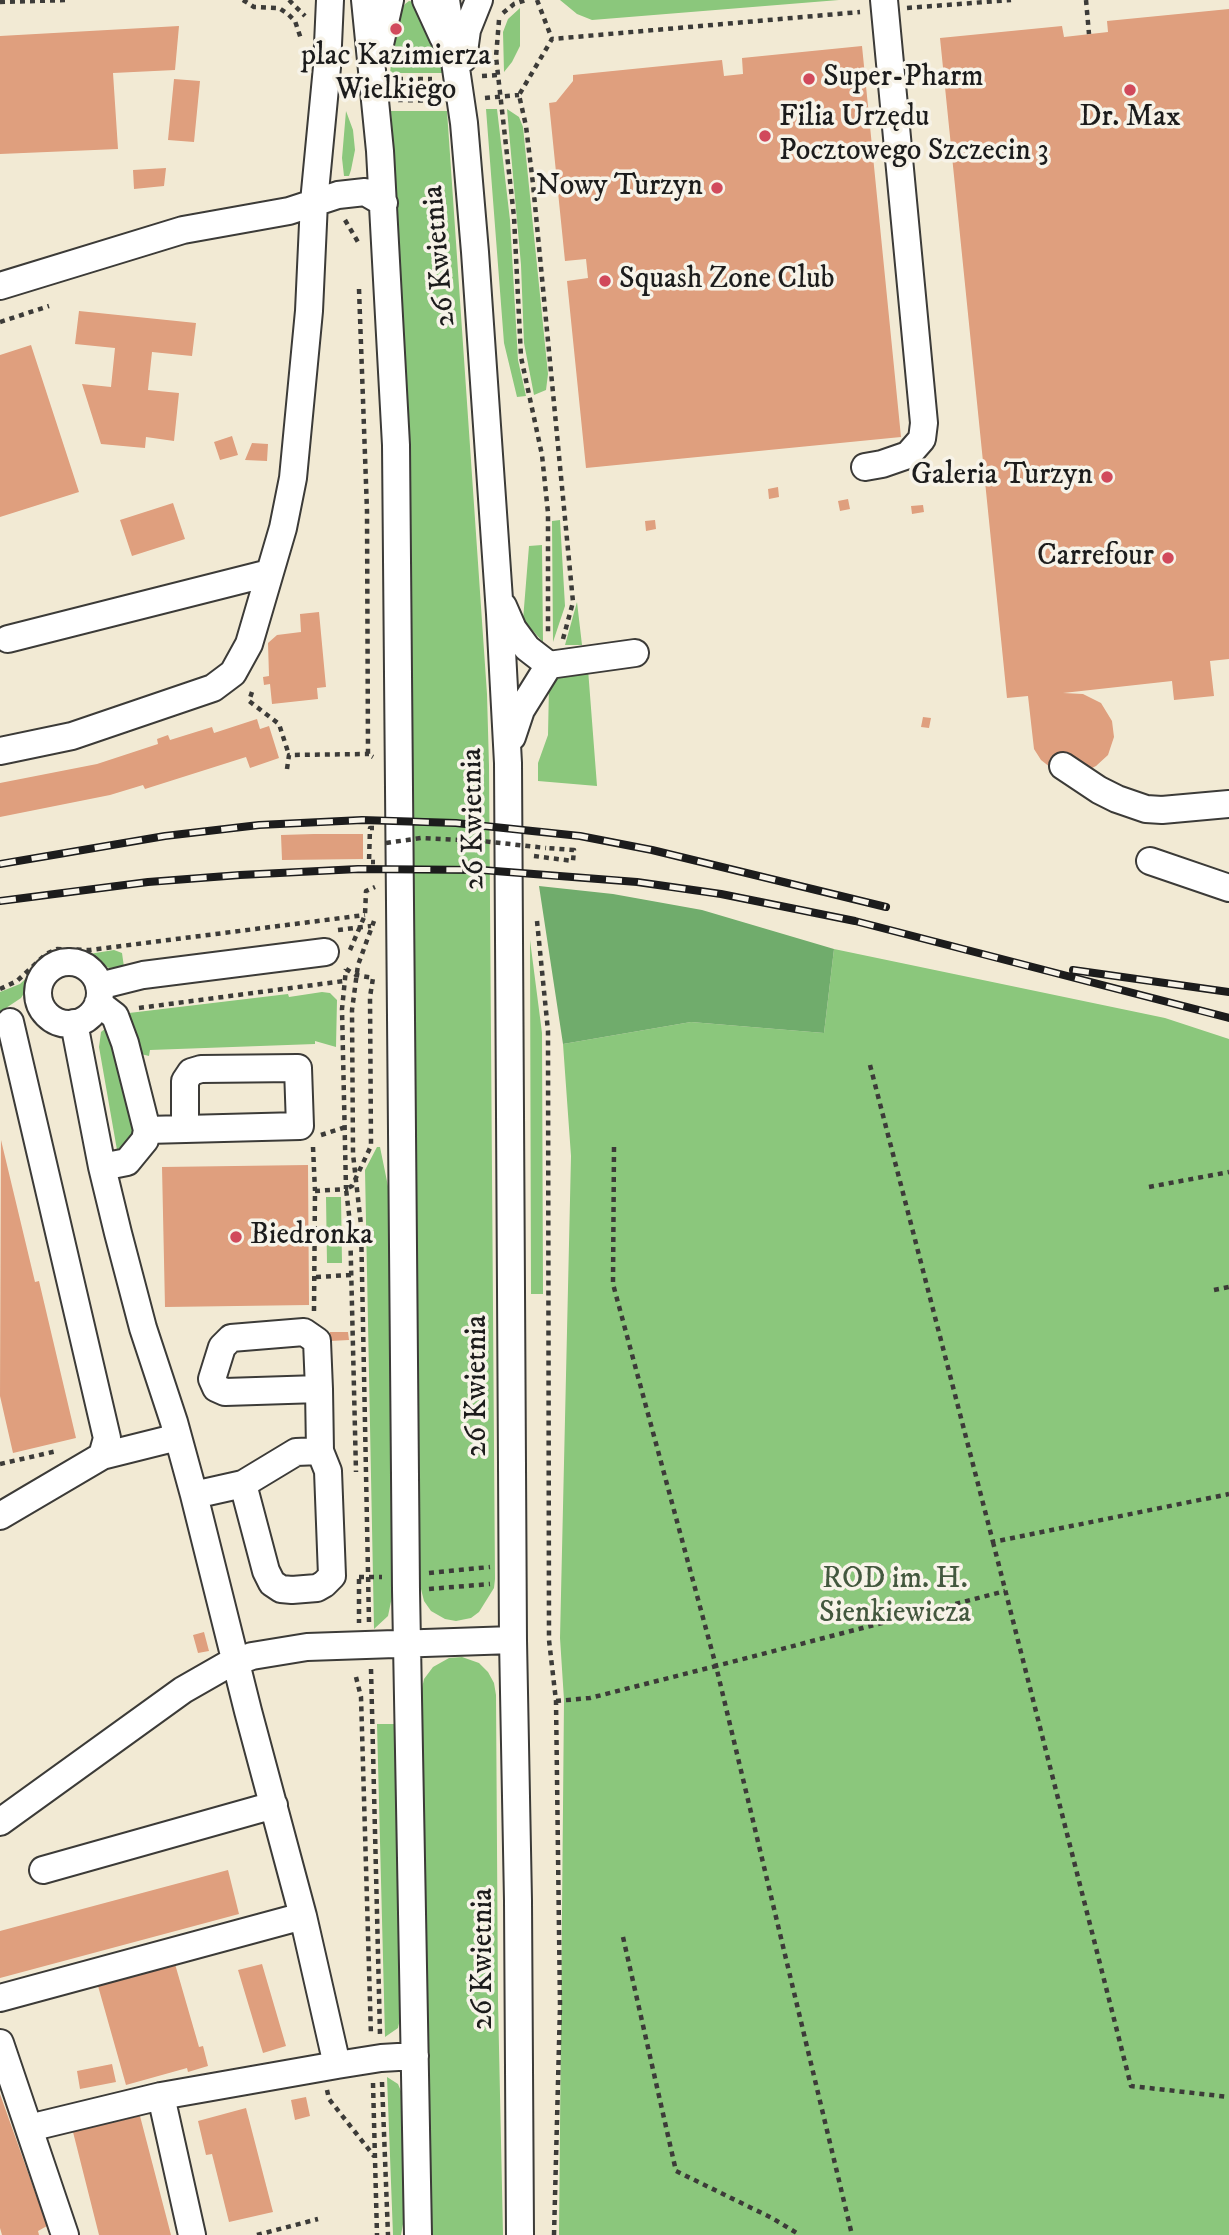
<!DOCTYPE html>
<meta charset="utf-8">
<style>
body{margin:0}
canvas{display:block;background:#f2ead4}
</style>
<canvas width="1229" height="2235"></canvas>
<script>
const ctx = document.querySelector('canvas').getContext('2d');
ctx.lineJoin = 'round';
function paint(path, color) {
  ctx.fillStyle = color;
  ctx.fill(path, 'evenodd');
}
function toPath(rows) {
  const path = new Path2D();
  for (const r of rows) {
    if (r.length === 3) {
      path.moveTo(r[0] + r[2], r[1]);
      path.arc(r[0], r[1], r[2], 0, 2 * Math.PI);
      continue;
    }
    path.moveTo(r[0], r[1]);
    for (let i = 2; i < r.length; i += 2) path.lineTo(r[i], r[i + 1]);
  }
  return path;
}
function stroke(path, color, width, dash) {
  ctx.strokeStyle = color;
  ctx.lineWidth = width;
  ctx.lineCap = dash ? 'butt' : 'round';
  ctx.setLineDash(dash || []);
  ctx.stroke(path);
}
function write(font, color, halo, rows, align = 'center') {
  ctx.font = font + ' "IM FELL DW Pica",serif';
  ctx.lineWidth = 7;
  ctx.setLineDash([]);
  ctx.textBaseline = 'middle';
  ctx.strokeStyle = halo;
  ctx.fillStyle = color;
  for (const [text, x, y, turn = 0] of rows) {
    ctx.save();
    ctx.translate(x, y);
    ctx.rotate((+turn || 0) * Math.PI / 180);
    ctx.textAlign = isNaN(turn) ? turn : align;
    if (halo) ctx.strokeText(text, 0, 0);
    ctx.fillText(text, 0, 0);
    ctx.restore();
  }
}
const green = toPath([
 [560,0,839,0,592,20,577,14],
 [409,1,416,2,437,46,443,73,390,73,394,37,401,11,405,4],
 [520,8,520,46,512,62,504,72,503,32,508,19],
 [486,109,497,109,510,220,518,360,526,396,517,397,504,343],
 [507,109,519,117,523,127,548,374,546,390,534,395,524,343,521,265],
 [346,111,353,130,355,150,351,170,349,176,344,176,342,158],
 [391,111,447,111,487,694,489,766,495,1579,494,1588,479,1612,471,1618,456,1621,445,1619,431,1611,424,1601,420,1585,412,647,407,385],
 [560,520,565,606,553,642,552,521],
 [542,545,543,642,523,620,529,546],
 [577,602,582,645,565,645],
 [588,669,597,786,538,781,538,763,548,735,549,686,559,673],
 [530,940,542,1033,543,1294,531,1294],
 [834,949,1165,1018,1229,1039,1229,2235,559,2235,564,1700,560,1638,571,1156,563,1044,691,1022,824,1033],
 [114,950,122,953,124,967,109,968,83,955],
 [37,968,30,984,21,998,0,1012,0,992,20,984],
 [322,992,330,993,337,1000,336,1047,315,1041,315,1044,150,1050,149,1056,141,1054,135,1045,129,1013,288,994,289,997],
 [111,1024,134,1123,132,1136,122,1149,117,1150,99,1047,101,1032],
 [377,1147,380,1147,390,1196,393,1592,388,1616,374,1629,365,1170],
 [326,1197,341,1197,342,1263,327,1263],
 [462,1657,479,1663,488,1672,494,1683,496,1695,498,2001,503,2235,432,2235,421,1693,424,1679,433,1667,449,1658],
 [377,1724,395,1724,401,2014,398,2028,385,2037],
 [387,2077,398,2084,403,2096,405,2213,401,2235,393,2235]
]);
const forest = toPath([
 [539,886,613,894,702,910,834,949,824,1033,691,1022,563,1044]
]);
const building = toPath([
 [1229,9,1229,659,1210,661,1214,696,1174,700,1172,681,1063,693,1083,694,1101,703,1112,721,1114,737,1108,755,1096,766,1088,770,1055,771,1041,760,1034,749,1028,696,1007,698,940,38,1062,26,1064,37,1108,32,1107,21],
 [179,26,175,70,113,73,118,149,0,154,0,36],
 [862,46,901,437,586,468,567,281,588,278,586,259,565,261,549,103,556,102,573,81,573,75,722,60,724,76,743,74,742,58],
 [174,79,200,81,194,142,168,140],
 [166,168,164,186,134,189,133,170],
 [79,311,196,323,192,356,152,352,148,390,179,393,174,441,146,437,145,448,101,444,82,384,111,387,115,348,75,344],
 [31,345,79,492,0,517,0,355],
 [232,436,238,455,220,460,214,442],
 [252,443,268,444,267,461,245,460],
 [778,487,779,497,769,499,768,489],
 [848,499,850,509,840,511,838,501],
 [173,503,185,539,132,556,120,520],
 [923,505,924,512,912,514,911,506],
 [655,520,656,529,646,531,645,521],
 [319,612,326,687,317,688,318,699,272,704,270,684,264,685,263,677,269,676,268,643,277,635,301,632,300,614],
 [923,717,931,718,929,728,921,727],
 [257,719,260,729,269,726,279,758,250,768,246,757,145,789,143,785,110,795,0,817,0,783,97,764,158,744,157,739,168,735,170,740,212,727,214,733],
 [314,834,363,834,363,859,282,860,281,835],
 [1,1140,35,1282,39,1281,76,1438,13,1453,0,1396],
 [308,1165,309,1305,165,1307,162,1167],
 [330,1332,348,1332,349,1340,330,1341],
 [204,1632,209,1651,198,1653,193,1635],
 [228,1870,239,1914,0,1978,0,1931],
 [175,1964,199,2047,203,2046,208,2066,188,2072,187,2068,126,2085,98,1986],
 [262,1964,286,2046,263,2053,238,1970],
 [112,2064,116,2082,80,2089,77,2071],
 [0,2094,47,2226,38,2231,39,2235,2,2235,0,2228],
 [306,2097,310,2116,295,2120,291,2100],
 [246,2108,273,2212,229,2222,212,2154,206,2155,198,2121],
 [140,2116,171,2235,99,2235,73,2132]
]);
const path = toPath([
 [243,0,254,7,279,8,288,14,295,21,301,39],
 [289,0,305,16],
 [537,0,552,39],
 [1086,0,1089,34],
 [0,2,69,0],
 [907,8,1011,0],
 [503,13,514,4,526,0],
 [499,20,496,57,514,217,521,357,542,455,548,513,548,634],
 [482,76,499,75],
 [398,79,432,79],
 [485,98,519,95],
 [398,100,438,101],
 [345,220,358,242],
 [359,289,367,511,368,754,373,757],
 [0,322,49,306],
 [563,639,573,602,533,184,526,126,519,95,552,39,860,12],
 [252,692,249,701,279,724,289,755],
 [287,769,289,755,369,754],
 [374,828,370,828,369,862,375,862],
 [534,856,573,861,574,850,546,848],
 [537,921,548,1031,549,1640,556,1701,560,2006,554,2235],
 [338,930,371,926],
 [350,950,365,915,366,891,375,887],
 [346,969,356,975,373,978,370,997,371,1146,352,1186,346,1189,350,1223,356,1472],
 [0,989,17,981,46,954,57,949,90,950,365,915],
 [139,1008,344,981],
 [870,1065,993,1542,1229,1494],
 [321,1135,343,1128],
 [313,1147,315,1191],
 [614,1147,613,1284,716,1666,1005,1591],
 [1149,1187,1229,1172],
 [316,1277,351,1275],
 [1214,1290,1229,1287],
 [314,1311,315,1191,346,1189,342,1009,346,969],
 [0,1464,57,1451],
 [993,1542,1131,2086,1229,2097],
 [429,1573,490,1567],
 [359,1577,382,1577],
 [359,1579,359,1623],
 [429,1589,490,1584],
 [369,1622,361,1225,353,1154,352,1010,358,965,374,921],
 [371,1669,380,2035],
 [356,1677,361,1697,371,2036],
 [556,1701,590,1698,716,1666,852,2235],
 [623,1937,676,2171,772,2218,800,2235],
 [382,2082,388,2235],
 [373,2083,377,2235],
 [327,2090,329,2099,374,2156],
 [257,2235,318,2219]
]);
const minor = toPath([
 [365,0,380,151,396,445,406,1590,418,2235],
 [426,0,443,37],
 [446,0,464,123,475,252,500,614,508,763,513,1640,518,1901,520,2235],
 [378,53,390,0],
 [463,59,467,30,479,0],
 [0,286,183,230,289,211,338,195,365,192,384,203],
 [865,467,882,464,908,455,922,439,924,423,884,0],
 [503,606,513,629,527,648,549,665,635,653],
 [8,639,269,573],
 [512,737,521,710,549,665],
 [0,751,72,736,213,688,233,673,249,644,283,528,293,478,309,311,314,202,327,67,330,0],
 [1063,766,1099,790,1117,799,1146,809,1162,810,1229,804],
 [1150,861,1229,888],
 [69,993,31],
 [99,986,143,975,325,952],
 [98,1003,115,1016,125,1043,147,1130],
 [10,1022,107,1438,102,1456],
 [74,1023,102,1167,118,1233,143,1328,174,1422,194,1495,248,1711,303,1916,337,2065,381,2058,415,2056],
 [102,1167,127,1162,145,1140,147,1130,300,1126,298,1068,201,1069,191,1072,185,1081,185,1129],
 [243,1484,296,1452,320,1451],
 [194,1495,243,1484,266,1571,272,1583,281,1589,292,1590,317,1588,324,1584,332,1576,328,1471,320,1451,319,1389,317,1341,304,1332,231,1338,222,1347,212,1379,216,1388,225,1392,319,1389],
 [0,1516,102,1456,178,1437],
 [0,1822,183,1690,225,1666,252,1656,307,1647,513,1640],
 [43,1870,274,1805],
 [0,1998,303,1916],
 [0,2043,65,2235],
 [161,2096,192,2235],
 [29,2128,161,2096,337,2065]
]);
const rail = toPath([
 [0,864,165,836,259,825,362,820,456,823,580,836,652,850,886,907],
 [0,901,148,882,240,875,358,869,482,870,637,882,721,894,855,921,1229,1018],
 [1073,970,1229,992]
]);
const pathBridge = toPath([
 [386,843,421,838,482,841,546,848]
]);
const markers = [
 [396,29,7,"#d1495b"],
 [809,79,7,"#d1495b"],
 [1130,90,7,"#d1495b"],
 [765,136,7,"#d1495b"],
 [717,188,7,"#d1495b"],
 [605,281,7,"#d1495b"],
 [1107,477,7,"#d1495b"],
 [1168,558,7,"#d1495b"],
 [236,1237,7,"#d1495b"]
];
const poiNames = [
 ["plac Kazimierza",396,58,"center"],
 ["Wielkiego",396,92,"center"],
 ["Super-Pharm",823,79],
 ["Filia Urzędu",779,119],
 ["Pocztowego Szczecin 3",779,153],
 ["Dr. Max",1130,119,"center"],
 ["Nowy Turzyn",703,188,"right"],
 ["Squash Zone Club",619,281],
 ["Galeria Turzyn",1093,477,"right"],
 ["Carrefour",1154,558,"right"],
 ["Biedronka",250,1237]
];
const streetNames = [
 ["26 Kwietnia",441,256,-95],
 ["26 Kwietnia",475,819,-91],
 ["26 Kwietnia",479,1386,-90],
 ["26 Kwietnia",485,1959,-90]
];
const parkNames = [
 ["ROD im. H.",895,1581],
 ["Sienkiewicza",895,1615]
];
paint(green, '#8bc77c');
paint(forest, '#70ac6c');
paint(building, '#df9f7e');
stroke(minor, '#3c3b38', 30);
stroke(path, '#3c3b38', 4.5, [5, 5]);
stroke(minor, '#fff', 26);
stroke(rail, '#1c1c1c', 8);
stroke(rail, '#f7f3e8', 5, [16]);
stroke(pathBridge, '#3c3b38', 4.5, [5, 5]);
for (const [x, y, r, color] of markers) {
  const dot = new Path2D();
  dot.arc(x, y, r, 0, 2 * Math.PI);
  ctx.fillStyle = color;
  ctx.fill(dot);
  stroke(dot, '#f7f3e8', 2.5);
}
write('30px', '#1c1c1c', '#f7f3e8', poiNames, 'left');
write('30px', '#1c1c1c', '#f7f3e8', streetNames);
write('30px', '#43583e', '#f7f3e8', parkNames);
</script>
